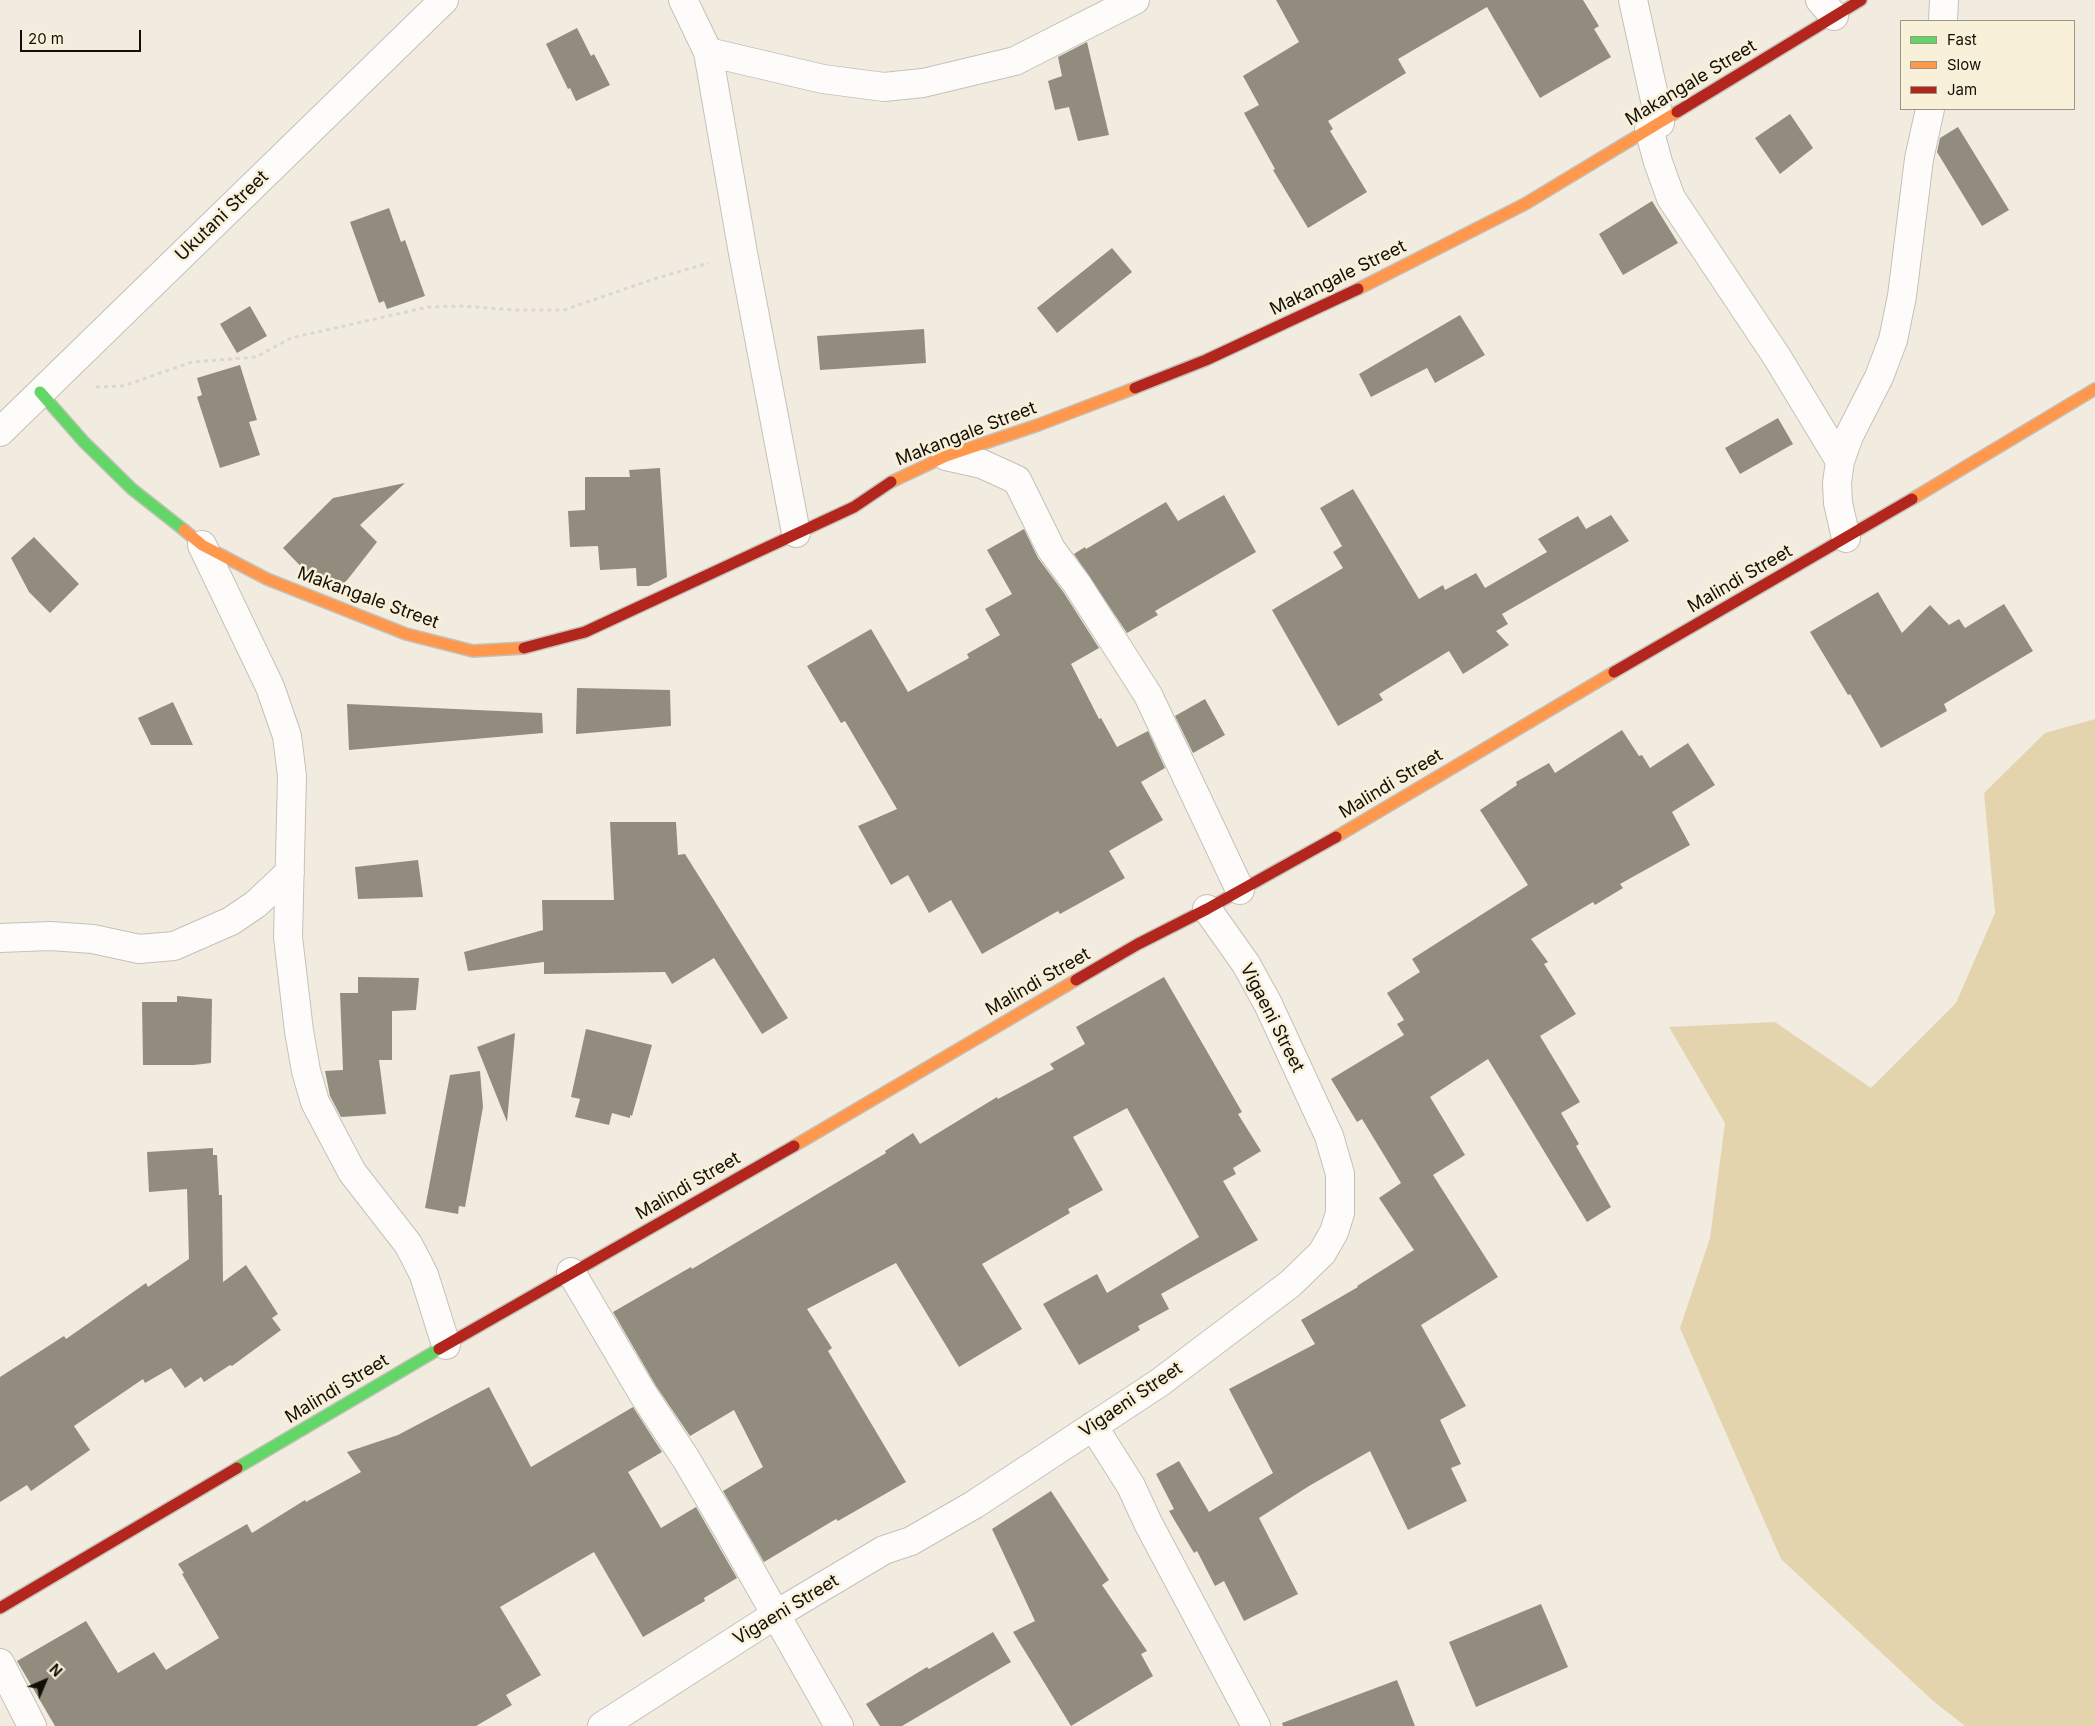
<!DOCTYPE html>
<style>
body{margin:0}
#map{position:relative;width:2095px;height:1726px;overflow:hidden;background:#f2ece0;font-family:Inter,sans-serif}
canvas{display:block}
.legend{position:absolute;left:1900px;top:20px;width:175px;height:90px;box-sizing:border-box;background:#f9f0d9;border:1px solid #9d9685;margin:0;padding:6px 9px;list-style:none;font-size:15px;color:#120f07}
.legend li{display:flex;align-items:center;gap:10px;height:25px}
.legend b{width:25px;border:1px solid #9d9685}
.north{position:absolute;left:20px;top:1656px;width:50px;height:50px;-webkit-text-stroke:4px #f9f0d9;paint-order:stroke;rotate:45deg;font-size:14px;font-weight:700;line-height:20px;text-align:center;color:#120f07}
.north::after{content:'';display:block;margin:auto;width:18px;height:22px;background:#120f07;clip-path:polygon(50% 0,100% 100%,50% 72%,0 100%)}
.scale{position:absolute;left:20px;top:30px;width:121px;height:22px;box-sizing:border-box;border:2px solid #120f07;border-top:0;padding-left:6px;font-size:15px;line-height:18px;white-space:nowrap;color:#120f07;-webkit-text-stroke:4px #f9f0d9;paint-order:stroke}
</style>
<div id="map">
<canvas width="2095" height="1726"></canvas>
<ul class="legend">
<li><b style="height:6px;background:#63d668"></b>Fast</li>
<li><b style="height:6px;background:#ff974d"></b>Slow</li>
<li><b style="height:6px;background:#b3261e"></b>Jam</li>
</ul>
<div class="north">N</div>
<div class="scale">20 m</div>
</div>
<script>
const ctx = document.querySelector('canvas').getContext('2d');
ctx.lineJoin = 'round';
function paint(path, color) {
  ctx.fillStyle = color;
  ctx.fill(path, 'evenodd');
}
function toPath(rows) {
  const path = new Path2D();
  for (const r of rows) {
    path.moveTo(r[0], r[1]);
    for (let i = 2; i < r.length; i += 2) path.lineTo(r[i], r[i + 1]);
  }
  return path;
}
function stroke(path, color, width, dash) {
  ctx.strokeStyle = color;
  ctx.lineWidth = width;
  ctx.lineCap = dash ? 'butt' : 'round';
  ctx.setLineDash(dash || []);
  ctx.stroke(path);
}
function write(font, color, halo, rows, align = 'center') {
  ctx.font = font + ' Inter,sans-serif';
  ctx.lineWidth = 5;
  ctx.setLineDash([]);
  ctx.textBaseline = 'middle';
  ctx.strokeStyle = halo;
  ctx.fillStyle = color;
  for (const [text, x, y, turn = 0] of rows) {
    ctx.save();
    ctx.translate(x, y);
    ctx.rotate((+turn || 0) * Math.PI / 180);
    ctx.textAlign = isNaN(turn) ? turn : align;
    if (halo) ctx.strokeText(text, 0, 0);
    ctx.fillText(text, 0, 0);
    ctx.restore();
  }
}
const green = toPath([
 [2095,719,2095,1726,1965,1726,1932,1700,1781,1559,1680,1328,1710,1238,1725,1123,1669,1027,1775,1022,1871,1088,1956,1003,1995,913,1984,793,2045,733]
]);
const building = toPath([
 [1276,0,1583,0,1599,26,1594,29,1611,57,1540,98,1487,7,1398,59,1406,73,1328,121,1333,129,1330,131,1367,192,1308,228,1273,170,1275,169,1244,113,1259,105,1243,76,1299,42],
 [577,28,591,56,594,54,610,85,576,101,570,88,568,89,546,44],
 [1087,42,1109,135,1078,141,1069,107,1055,110,1048,81,1062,76,1058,57],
 [1790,114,1813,148,1780,174,1755,138],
 [1958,127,2009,210,1982,226,1937,152,1940,138],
 [1652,201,1678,243,1623,275,1599,234],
 [389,208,401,242,405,240,425,296,387,309,384,301,379,303,350,222],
 [1112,248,1132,272,1057,333,1037,308],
 [250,306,267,336,237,353,220,324],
 [1460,315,1485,355,1435,383,1427,368,1371,397,1359,374],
 [924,329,926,363,820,370,817,336],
 [240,365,257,420,249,422,260,455,220,468,197,397,202,395,197,378],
 [1778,418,1793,444,1740,474,1725,448],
 [660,468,667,577,649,586,637,586,636,568,600,570,598,546,570,547,568,511,585,510,585,477,630,477,629,470],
 [405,483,360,525,377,542,348,579,337,590,316,582,283,548,333,498],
 [1353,489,1419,599,1443,585,1445,590,1476,573,1485,588,1547,552,1538,539,1578,516,1586,529,1611,515,1629,541,1502,614,1508,624,1496,631,1509,645,1463,674,1449,651,1379,694,1383,700,1338,726,1272,610,1343,568,1333,552,1342,546,1320,508],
 [1224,495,1256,552,1155,611,1158,615,1127,633,1074,554,1085,547,1086,549,1166,502,1178,521],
 [1024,529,1038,558,1064,593,1099,648,1071,664,1099,719,1101,718,1117,747,1148,731,1165,768,1141,782,1163,820,1109,851,1125,878,1060,914,1058,911,982,954,951,900,929,913,908,875,891,885,858,826,897,809,845,721,841,723,807,666,871,629,908,692,969,658,967,654,1000,635,985,609,1012,594,987,550],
 [34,537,79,584,50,613,29,592,11,558],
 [1878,592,1902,633,1930,605,1949,625,1959,619,1965,628,2004,604,2033,651,1944,704,1947,711,1881,748,1850,694,1848,695,1810,632],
 [577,688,670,690,671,726,576,734],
 [1205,699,1225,735,1193,753,1175,716],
 [173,702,193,745,151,745,138,718],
 [347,704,542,713,543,733,349,750],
 [1622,730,1639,756,1642,755,1650,768,1688,743,1715,785,1672,812,1690,845,1620,884,1623,888,1595,905,1593,902,1531,939,1548,962,1544,964,1576,1014,1540,1036,1580,1102,1561,1113,1579,1144,1576,1146,1611,1207,1587,1222,1488,1059,1430,1097,1465,1155,1433,1175,1498,1277,1421,1325,1466,1406,1440,1420,1461,1464,1451,1468,1467,1501,1408,1530,1370,1451,1309,1486,1259,1518,1298,1594,1244,1621,1224,1581,1215,1586,1197,1551,1194,1553,1169,1511,1174,1509,1156,1474,1179,1461,1209,1512,1273,1473,1229,1389,1315,1344,1301,1320,1358,1287,1357,1286,1414,1250,1379,1198,1401,1183,1362,1119,1357,1122,1331,1079,1404,1035,1397,1024,1404,1020,1387,993,1420,972,1412,959,1528,885,1480,810,1517,785,1516,782,1549,763,1555,773],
 [610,822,676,822,678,855,685,854,788,1018,762,1034,714,958,672,984,665,972,544,974,544,962,468,971,464,952,543,930,542,900,614,900],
 [418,860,423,897,358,899,355,867],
 [358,977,419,978,416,1010,392,1011,392,1060,379,1060,386,1114,341,1117,330,1096,325,1071,343,1070,340,993,358,993],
 [1164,977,1242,1112,1238,1114,1261,1151,1233,1168,1236,1174,1223,1181,1258,1240,1161,1294,1169,1309,1138,1326,1140,1330,1079,1365,1043,1304,1097,1274,1107,1293,1199,1237,1127,1108,1073,1137,1103,1190,1068,1209,1070,1213,982,1264,1022,1329,959,1367,896,1263,807,1309,832,1348,828,1351,906,1482,838,1521,836,1519,764,1562,723,1491,763,1467,734,1410,690,1436,656,1386,613,1312,691,1267,692,1269,886,1153,885,1151,913,1133,920,1144,997,1097,998,1099,1054,1069,1050,1064,1085,1044,1076,1027],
 [177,996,212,999,211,1063,194,1065,143,1065,142,1002,177,1002],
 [586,1029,652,1045,632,1116,630,1115,630,1118,612,1113,609,1125,575,1117,580,1099,571,1097],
 [515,1033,507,1122,477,1047],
 [480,1071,483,1107,465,1207,459,1206,458,1214,425,1208,450,1075],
 [213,1148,213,1155,217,1155,219,1195,222,1195,223,1282,246,1265,278,1314,272,1318,281,1330,232,1366,230,1365,204,1382,201,1377,185,1388,171,1368,145,1383,143,1379,74,1426,90,1450,31,1491,27,1485,0,1502,0,1377,64,1336,66,1339,146,1283,148,1287,189,1259,187,1189,149,1192,147,1152],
 [489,1387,531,1467,633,1407,662,1452,628,1472,661,1528,696,1507,737,1578,704,1598,705,1601,643,1637,594,1552,500,1607,541,1675,506,1695,512,1705,476,1726,55,1726,17,1661,86,1621,118,1673,154,1652,166,1670,219,1638,182,1574,184,1573,178,1564,247,1524,252,1533,305,1500,306,1502,361,1472,347,1452,398,1435],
 [1051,1491,1109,1580,1102,1585,1147,1651,1141,1654,1153,1676,1071,1726,1013,1632,1035,1621,992,1529],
 [1541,1604,1568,1667,1476,1707,1449,1642],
 [993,1632,1011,1662,902,1726,880,1726,866,1704,927,1667,929,1669],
 [1397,1680,1415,1726,1283,1726,1282,1723]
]);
const path = toPath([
 [96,387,123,386,192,362,256,357,291,338,428,307,461,306,516,310,564,310,657,278,709,263]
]);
const street = toPath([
 [683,0,708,52,743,253,796,533],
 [1633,0,1660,123],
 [1820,0,1834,16],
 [1943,21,1944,0],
 [708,52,823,79,884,87,923,83,1015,61,1135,0],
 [1649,129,1658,162,1671,198,1777,357,1840,461],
 [0,432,444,0],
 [946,456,982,464,1017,480,1051,549,1077,584,1148,695,1240,890],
 [1846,538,1838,503,1837,483,1840,461,1849,436,1879,377,1893,340,1902,296,1919,159,1930,109],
 [202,545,270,687,287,736,292,776,288,937,299,1031,306,1071,315,1102,352,1172,408,1244,416,1259,424,1275,446,1345],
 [0,938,50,936,93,939,139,949,174,946,231,921,256,904,290,872],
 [571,1272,643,1394,686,1459,729,1532,839,1726],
 [1093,1426,1131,1486,1148,1523,1256,1726],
 [0,1663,32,1726],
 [602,1726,775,1615,884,1550,911,1541,975,1504,1159,1383,1290,1284,1322,1253,1334,1232,1340,1213,1340,1174,1329,1136,1268,1004,1246,964,1207,909]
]);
const fast = toPath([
 [40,392,84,442,132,489,184,530],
 [237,1468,439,1349]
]);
const slow = toPath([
 [1358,289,1525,204,1677,112],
 [891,482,946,456,1038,425,1135,388],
 [1912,499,2095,389],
 [184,530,202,545,267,579,406,634,473,651,524,648],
 [1336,837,1614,672],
 [794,1146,1076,980]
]);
const jam = toPath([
 [1677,112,1861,0],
 [1135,388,1206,360,1358,289],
 [524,648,585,632,854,507,891,482],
 [1614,672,1912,499],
 [1076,980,1138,944,1207,909,1336,837],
 [439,1349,794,1146],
 [0,1608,237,1468]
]);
const streetNames = [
 ["Makangale Street",1691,83,-31],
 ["Ukutani Street",222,216,-44],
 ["Makangale Street",1338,278,-26],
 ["Makangale Street",966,434,-21],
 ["Malindi Street",1740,579,-30],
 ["Makangale Street",368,598,20],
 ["Malindi Street",1391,784,-31],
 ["Malindi Street",1038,982,-30],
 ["Vigaeni Street",1272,1018,63],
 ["Malindi Street",688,1186,-30],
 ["Malindi Street",337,1389,-31],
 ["Vigaeni Street",1131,1400,-34],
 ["Vigaeni Street",786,1610,-31]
];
paint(green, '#e4d4ad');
paint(building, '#918c7e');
stroke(street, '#c5c1b8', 30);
stroke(fast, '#c5c1b8', 14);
stroke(slow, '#c5c1b8', 14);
stroke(jam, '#c5c1b8', 14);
stroke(path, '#dad8d4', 3, [4, 4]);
stroke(street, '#fdfcfa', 28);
stroke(fast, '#63d668', 11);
stroke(slow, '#ff974d', 11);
stroke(jam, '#b3261e', 11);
write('18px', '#120f07', '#f9f0d9', streetNames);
</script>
